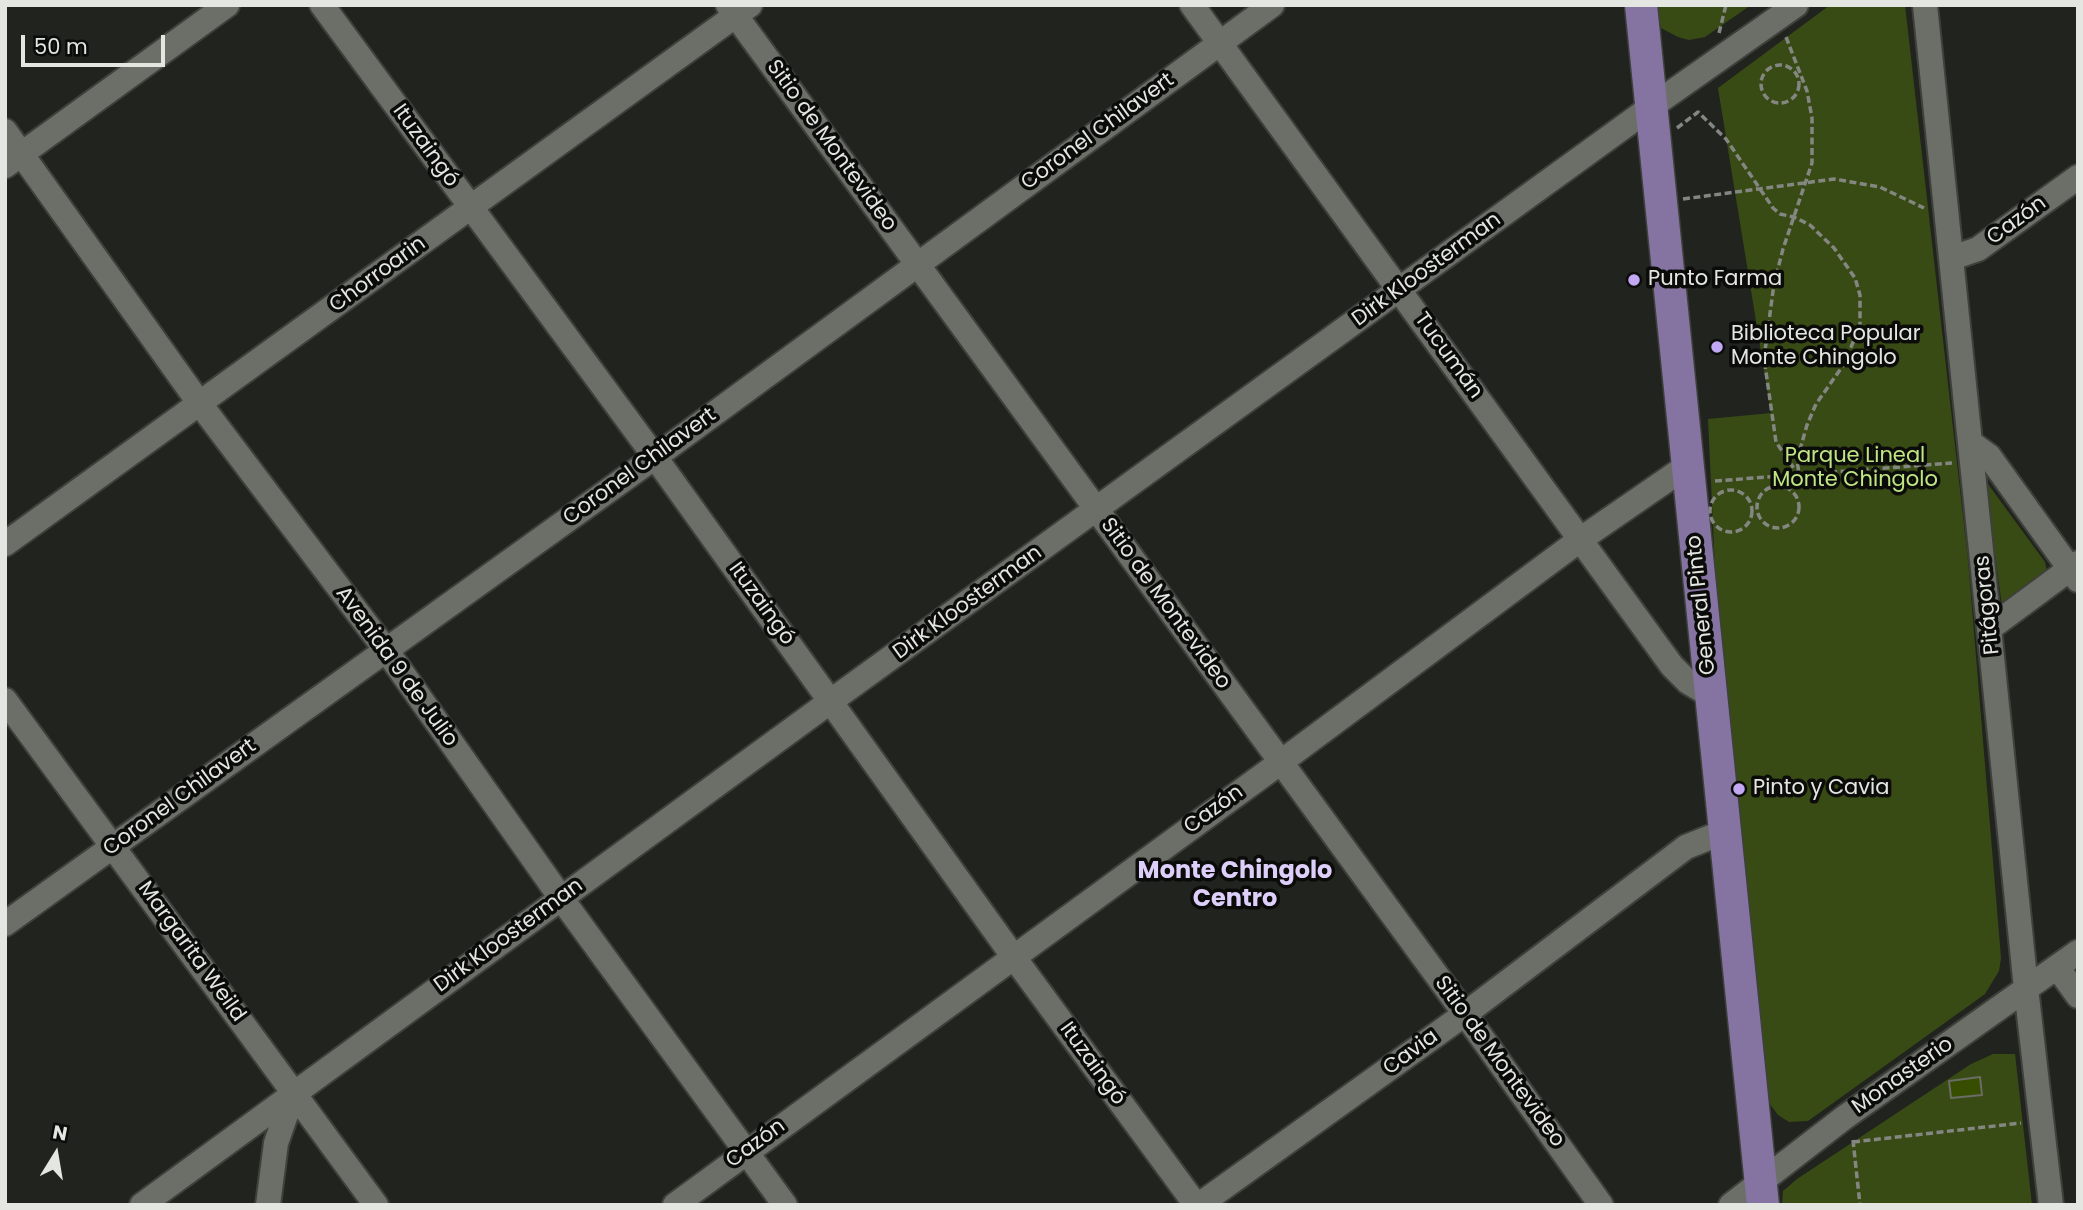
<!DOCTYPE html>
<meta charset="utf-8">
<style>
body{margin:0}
#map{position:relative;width:2083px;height:1210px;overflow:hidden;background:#21231e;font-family:Poppins,sans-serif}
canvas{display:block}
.frame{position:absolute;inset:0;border:7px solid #e4e6e2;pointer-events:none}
.north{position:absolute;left:21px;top:1119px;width:70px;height:70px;-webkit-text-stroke:5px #0b0c09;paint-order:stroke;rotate:11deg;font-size:19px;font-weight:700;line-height:28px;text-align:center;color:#e4e6e2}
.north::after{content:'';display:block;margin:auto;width:24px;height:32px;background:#e4e6e2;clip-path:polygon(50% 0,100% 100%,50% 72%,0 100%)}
.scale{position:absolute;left:21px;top:35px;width:144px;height:32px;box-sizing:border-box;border:4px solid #e4e6e2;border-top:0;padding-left:9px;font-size:21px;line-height:24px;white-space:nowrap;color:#e4e6e2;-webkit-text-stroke:5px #0b0c09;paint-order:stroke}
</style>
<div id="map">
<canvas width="2083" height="1210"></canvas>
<div class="frame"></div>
<div class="north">N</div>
<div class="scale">50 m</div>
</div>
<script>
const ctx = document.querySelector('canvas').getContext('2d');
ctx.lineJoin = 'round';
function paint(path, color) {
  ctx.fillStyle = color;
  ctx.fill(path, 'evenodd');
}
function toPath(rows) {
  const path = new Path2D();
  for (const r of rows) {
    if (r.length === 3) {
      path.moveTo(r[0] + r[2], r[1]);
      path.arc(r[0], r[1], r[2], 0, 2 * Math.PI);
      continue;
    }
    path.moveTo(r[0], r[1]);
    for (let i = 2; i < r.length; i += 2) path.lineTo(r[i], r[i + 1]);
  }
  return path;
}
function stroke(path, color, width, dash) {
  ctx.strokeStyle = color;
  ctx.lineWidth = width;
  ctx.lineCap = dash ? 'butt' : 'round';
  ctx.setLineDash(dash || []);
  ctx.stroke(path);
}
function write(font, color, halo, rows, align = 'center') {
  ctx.font = font + ' Poppins,sans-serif';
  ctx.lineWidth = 7;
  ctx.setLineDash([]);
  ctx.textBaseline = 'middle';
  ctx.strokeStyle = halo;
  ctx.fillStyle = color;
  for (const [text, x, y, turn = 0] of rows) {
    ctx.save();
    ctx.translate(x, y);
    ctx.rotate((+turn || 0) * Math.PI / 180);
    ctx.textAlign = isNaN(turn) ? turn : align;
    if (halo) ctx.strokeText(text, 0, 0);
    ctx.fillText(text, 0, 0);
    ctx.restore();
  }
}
const green = toPath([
 [1656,5,1751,5,1705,37,1689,40,1678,37,1661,28],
 [1830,5,1905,5,1968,560,2001,958,1999,971,1985,994,1808,1121,1789,1122,1778,1115,1769,1103,1716,589,1708,419,1771,413,1718,88],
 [1985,480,2045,562,2047,572,2002,606],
 [1993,1054,2015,1054,2032,1205,1782,1205,1783,1191,1797,1179,1971,1064]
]);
const building = toPath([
 [1980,1077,1982,1095,1951,1098,1949,1081,1980,1077]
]);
const path = toPath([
 [1719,33,1726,5],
 [1786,37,1807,91,1812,118,1812,163,1783,249,1774,284,1764,358,1776,442,1797,473],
 [1780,84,19],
 [1677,128,1698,112,1726,139,1773,208,1780,214,1794,217,1810,225,1834,248,1855,278,1860,295,1860,327,1842,367,1816,404,1807,425,1797,460,1799,474],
 [1683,199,1834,179,1880,187,1924,208],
 [1715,481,1952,463],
 [1778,507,21],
 [1731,511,21],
 [1853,1140,1860,1205],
 [1853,1142,2021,1123]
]);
const minor = toPath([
 [322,5,655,457,1013,956,1196,1205],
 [728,5,1465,1014,1601,1205],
 [1192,5,1672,666,1688,682,1713,697],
 [1925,5,2026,988,2051,1205],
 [5,131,200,404,386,650,561,898,785,1205],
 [5,166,227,5],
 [1952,258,1978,249,2078,177],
 [1971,443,1989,456,2078,580],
 [5,544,750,5],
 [1990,628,2078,563],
 [5,700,376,1205],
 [5,924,655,457,1272,5],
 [2057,967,2078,996],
 [142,1205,831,701,1651,107,1796,5],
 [268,1205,276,1143,294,1092],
 [675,1205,1281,762,1581,539,1687,466],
 [1199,1205,1465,1014,1686,847,1726,831],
 [1731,1205,1845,1117,2078,952]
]);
const major = toPath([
 [1641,5,1763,1205]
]);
const markers = [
 [1634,280,7,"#c2a8f2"],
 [1717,347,7,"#c2a8f2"],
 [1739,789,7,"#c2a8f2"]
];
const streetNames = [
 ["Coronel Chilavert",1098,132,-36],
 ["Ituzaingó",425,146,54],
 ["Sitio de Montevideo",831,146,54],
 ["Cazón",2017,221,-36],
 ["Dirk Kloosterman",1427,270,-36],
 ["Chorroarin",378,275,-36],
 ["Tucumán",1448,356,54],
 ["Coronel Chilavert",640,467,-36],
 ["Dirk Kloosterman",968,603,-36],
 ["Ituzaingó",761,604,54],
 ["Sitio de Montevideo",1165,604,54],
 ["General Pinto",1702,605,-96],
 ["Pitágoras",1988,605,-96],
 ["Avenida 9 de Julio",396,667,54],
 ["Coronel Chilavert",180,798,-36],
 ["Cazón",1214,810,-36],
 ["Dirk Kloosterman",509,936,-36],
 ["Margarita Weild",191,952,54],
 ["Cavia",1411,1053,-36],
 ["Sitio de Montevideo",1499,1062,54],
 ["Ituzaingó",1092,1064,54],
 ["Monasterio",1903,1076,-35],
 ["Cazón",756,1144,-36]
];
const poiNames = [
 ["Punto Farma",1648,280],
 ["Biblioteca Popular",1731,335],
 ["Monte Chingolo",1731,359],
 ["Pinto y Cavia",1753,789]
];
const parkNames = [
 ["Parque Lineal",1855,457],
 ["Monte Chingolo",1855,481]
];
const quarterNames = [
 ["Monte Chingolo",1235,872],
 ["Centro",1235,900]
];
paint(green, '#394b15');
paint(building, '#374e00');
stroke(building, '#6a6c66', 2);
stroke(minor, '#3e403c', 28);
stroke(major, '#3e403c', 35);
stroke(path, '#848681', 3.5, [7, 3.5]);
stroke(minor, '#6c6f68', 24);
stroke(major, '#8574a2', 32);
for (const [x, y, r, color] of markers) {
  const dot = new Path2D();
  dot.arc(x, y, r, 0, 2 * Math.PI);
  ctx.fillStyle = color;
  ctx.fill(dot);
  stroke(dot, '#0b0c09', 2.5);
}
write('21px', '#e4e6e2', '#0b0c09', streetNames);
write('21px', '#e4e6e2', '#0b0c09', poiNames, 'left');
write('21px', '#c0e583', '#0b0c09', parkNames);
write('bold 24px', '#ddcffa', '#0b0c09', quarterNames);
</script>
